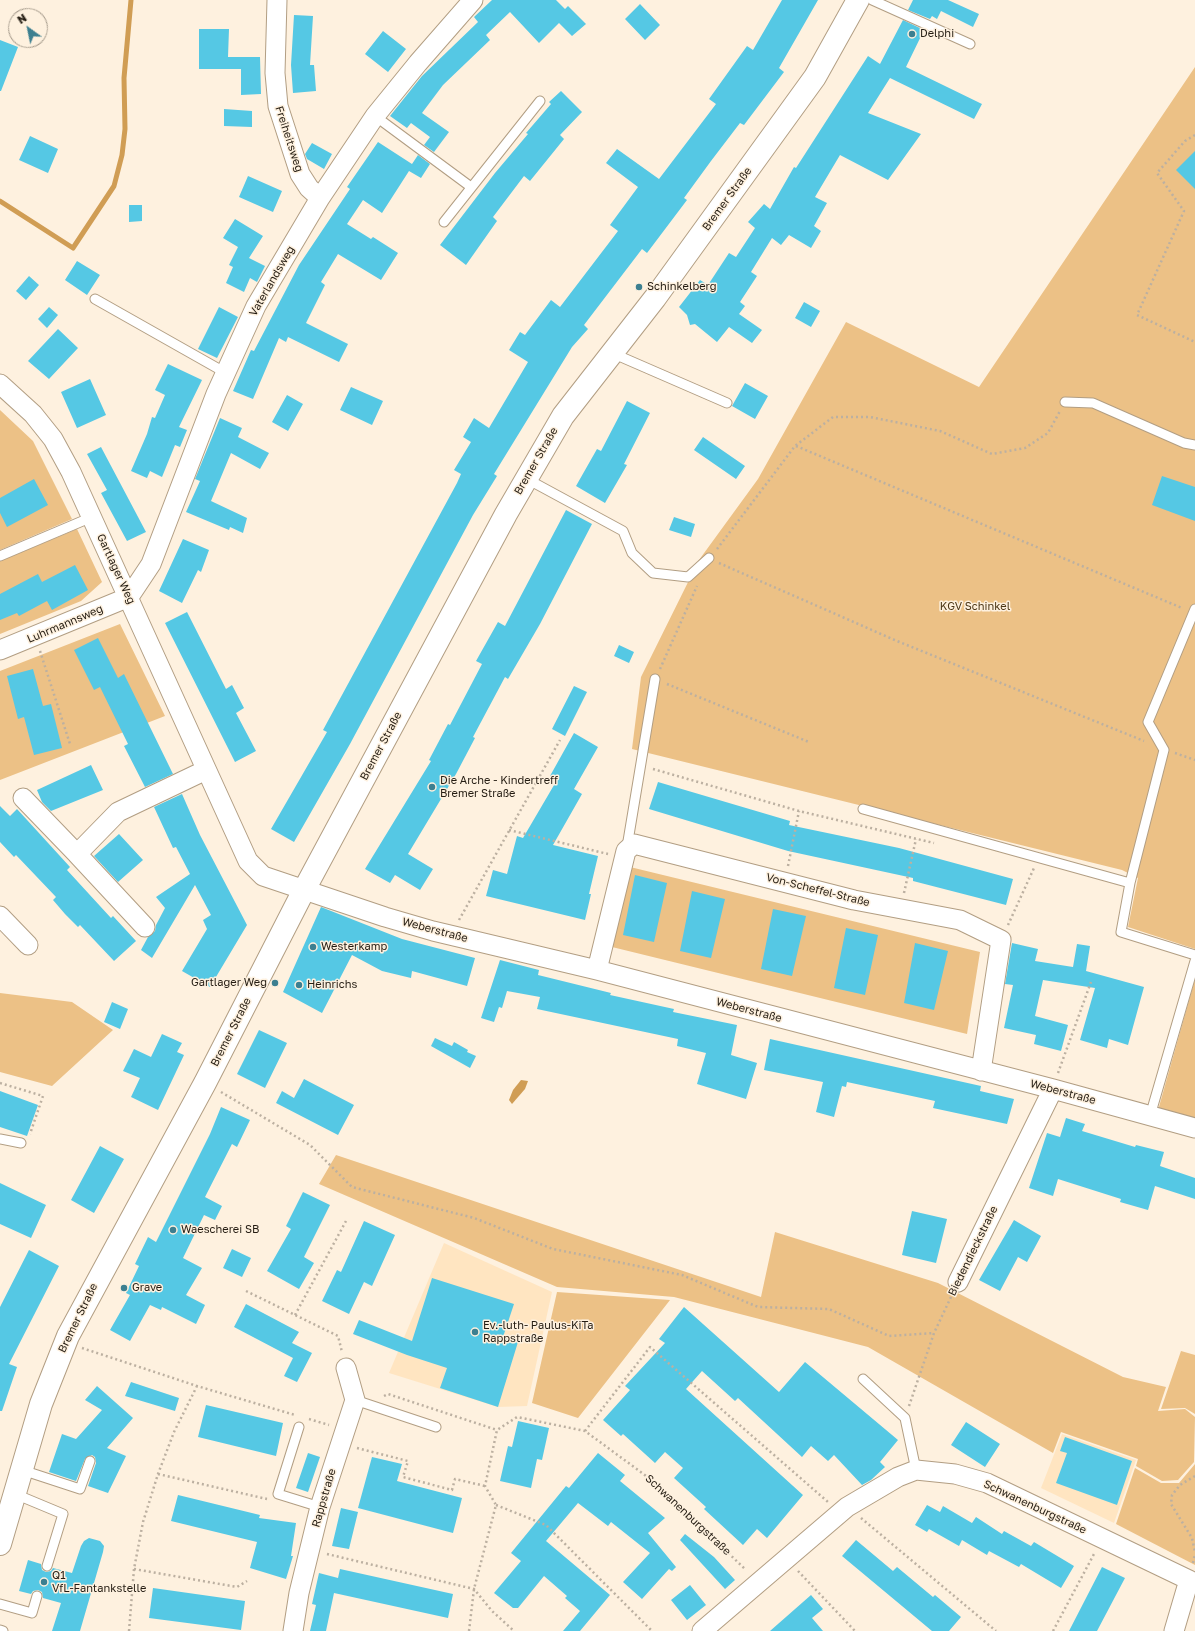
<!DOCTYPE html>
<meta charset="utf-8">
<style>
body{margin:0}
#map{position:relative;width:1195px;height:1631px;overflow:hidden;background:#fef1df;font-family:"Golos Text",sans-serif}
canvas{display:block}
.north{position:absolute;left:8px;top:8px;width:40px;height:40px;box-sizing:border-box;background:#fef1df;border:1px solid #a79c8d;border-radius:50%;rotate:327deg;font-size:11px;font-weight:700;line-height:16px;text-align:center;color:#251d13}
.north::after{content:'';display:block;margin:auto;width:14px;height:18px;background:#3c7f90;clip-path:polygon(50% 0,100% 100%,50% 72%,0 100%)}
</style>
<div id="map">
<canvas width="1195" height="1631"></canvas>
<div class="north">N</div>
</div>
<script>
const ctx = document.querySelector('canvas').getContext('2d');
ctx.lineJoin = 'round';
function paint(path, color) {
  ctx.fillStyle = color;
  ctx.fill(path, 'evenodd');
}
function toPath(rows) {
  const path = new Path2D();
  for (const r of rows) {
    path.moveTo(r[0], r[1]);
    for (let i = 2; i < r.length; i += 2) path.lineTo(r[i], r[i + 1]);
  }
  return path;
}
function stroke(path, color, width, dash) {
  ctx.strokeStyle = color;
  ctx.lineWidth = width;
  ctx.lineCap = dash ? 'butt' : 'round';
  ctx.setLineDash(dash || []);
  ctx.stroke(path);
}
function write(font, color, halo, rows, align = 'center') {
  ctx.font = font + ' "Golos Text",sans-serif';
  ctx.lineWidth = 3;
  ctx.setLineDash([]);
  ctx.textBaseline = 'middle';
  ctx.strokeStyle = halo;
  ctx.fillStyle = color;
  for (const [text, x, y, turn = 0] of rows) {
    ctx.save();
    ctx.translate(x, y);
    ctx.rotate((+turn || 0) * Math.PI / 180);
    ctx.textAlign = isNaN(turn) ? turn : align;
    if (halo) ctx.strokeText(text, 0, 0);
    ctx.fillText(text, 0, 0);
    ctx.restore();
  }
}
const built = toPath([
 [444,1243,552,1292,527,1406,498,1407,389,1373],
 [1062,1434,1136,1460,1114,1523,1041,1488]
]);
const green = toPath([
 [1195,67,1195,949,1128,927,1138,878,1122,870,632,749,641,677,699,560,758,479,846,322,979,387],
 [0,410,33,441,72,519,0,550],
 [77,529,102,582,81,601,0,634,0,561],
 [120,624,165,716,0,780,0,671],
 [630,867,980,952,967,1034,612,947],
 [1195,979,1195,1130,1155,1121],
 [0,993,72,1002,113,1030,52,1086,0,1072],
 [336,1155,761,1297,775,1232,938,1283,1123,1377,1166,1387,1158,1411,1185,1409,1195,1417,1194,1462,1178,1480,1162,1481,1136,1466,1138,1459,1061,1432,1053,1453,868,1347,674,1297,557,1287,319,1184],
 [557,1292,670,1300,578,1418,532,1403],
 [1181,1351,1195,1355,1195,1414,1185,1408,1161,1409],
 [1195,1464,1195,1565,1116,1524,1135,1468,1161,1483,1179,1483]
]);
const water = toPath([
 [521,1080,528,1081,525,1089,512,1104,509,1100,513,1090]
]);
const stream = toPath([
 [0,201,73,248,114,186,122,155,125,129,124,78,131,0]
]);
const building = toPath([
 [492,0,556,0,565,9,568,6,586,24,572,36,559,23,539,43,510,12,486,35,490,40,443,85,422,113,449,132,434,152,424,145,430,137,411,123,407,128,390,116,422,76,478,22,474,17],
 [782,0,818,0,779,68,784,72,744,125,740,123,711,161,684,198,687,200,647,253,642,249,584,325,588,329,572,347,494,474,497,476,473,515,350,744,294,842,271,829,327,732,323,730,457,483,461,474,454,470,471,442,463,437,474,418,489,428,528,362,509,350,520,332,525,335,551,300,560,307,618,231,610,225,638,187,606,163,617,149,659,179,716,104,709,99,747,46,753,50],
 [913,0,948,0,979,14,973,27,941,11,937,19,932,16,930,19,908,10],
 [640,4,660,25,645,40,625,19],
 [294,15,313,16,310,65,314,65,316,91,293,93,291,65],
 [903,20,924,30,906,67,982,104,974,119,890,78,868,113,921,134,888,180,840,155,815,197,827,203,814,226,821,231,811,248,789,235,781,245,772,238,751,272,757,276,740,302,745,306,739,314,762,330,752,343,729,327,717,342,695,324,690,325,687,315,679,307,700,280,708,285,729,253,736,257,755,228,748,222,764,204,770,209,794,167,796,168,868,56,880,64],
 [199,29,229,29,228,57,260,57,261,94,241,95,241,69,199,69],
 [383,31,406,49,388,72,365,54],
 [0,40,18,47,1,91,0,91],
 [561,91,582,112,560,135,564,139,530,181,524,176,493,217,497,221,466,265,440,245,495,173,528,134,526,133,551,104,549,102],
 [224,109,252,111,252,127,224,126],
 [30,136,58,149,48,173,19,160],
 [378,142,412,164,418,155,430,164,421,178,409,171,382,213,363,200,347,224,371,239,373,237,398,253,381,280,338,254,321,282,325,285,306,323,348,344,339,362,288,337,286,342,279,338,253,399,233,391,251,350,254,351,299,265,350,189,347,187],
 [312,143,332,154,324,169,307,159,305,154],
 [1195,151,1195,189,1176,170],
 [248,176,282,191,273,212,239,197],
 [129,205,142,205,142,221,129,222],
 [235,219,263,236,249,258,265,266,257,282,250,278,244,292,226,283,233,267,229,265,238,247,223,238],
 [77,261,100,275,87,295,65,280],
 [29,276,39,285,26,300,16,291],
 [804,302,820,311,811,327,795,318],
 [49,307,58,315,47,328,38,319],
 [219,307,238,317,217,358,198,349],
 [58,329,78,348,49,379,28,361],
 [168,364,202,380,179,427,187,430,180,447,175,445,162,477,150,471,147,478,131,471,147,434,152,417,155,418,165,395,155,390],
 [90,379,106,415,77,428,61,392],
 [745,383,768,396,755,419,732,406],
 [351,387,383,401,372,425,340,410],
 [287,395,303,404,288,431,272,422],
 [627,401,650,413,624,464,627,465,605,503,576,486,597,449,601,451],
 [220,418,242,428,238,437,269,453,260,469,231,453,211,501,247,518,243,533,230,527,229,530,186,512,200,481,195,479],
 [703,437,745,466,736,479,694,450],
 [101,447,146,532,127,541,101,493,107,490,87,454],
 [1162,476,1195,487,1195,521,1152,505],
 [34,479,48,505,7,527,0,513,0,498],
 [566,510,592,524,540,624,508,679,505,677,473,737,475,738,456,774,408,854,433,869,420,890,395,875,390,883,365,869,431,761,429,760,448,724,450,725,482,664,476,661,498,622,505,626],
 [674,517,695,524,691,537,669,530],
 [183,539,209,550,201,572,198,570,182,603,159,591],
 [75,565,88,590,52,610,47,601,19,616,17,613,0,620,0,594,38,574,42,582],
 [187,612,226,689,232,685,244,708,236,713,256,751,235,762,165,623],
 [98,638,118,678,124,674,173,774,145,787,124,746,128,744,100,687,94,690,74,650],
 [619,645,634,652,629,663,614,656],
 [33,669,43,706,51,704,62,748,34,755,24,717,18,719,7,676],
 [574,686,587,692,565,736,552,729],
 [574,733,598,747,574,789,582,794,553,845,598,856,589,894,591,894,585,920,486,896,493,870,507,874,517,836,523,838,557,780,550,776],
 [91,765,103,790,51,811,42,802,37,790],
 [658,782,790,821,789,825,899,848,1013,879,1006,905,913,881,913,878,788,851,649,809],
 [182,794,200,835,247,925,210,987,182,971,207,929,203,920,211,915,195,885,152,958,141,950,148,937,155,931,156,925,165,908,156,897,190,874,176,847,173,848,154,807],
 [0,806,10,816,17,809,70,867,67,870,111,918,113,916,136,941,114,961,80,925,78,927,65,914,53,900,56,897,16,855,14,857,0,842],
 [119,834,143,860,118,882,94,856],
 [635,875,667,883,654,942,623,935],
 [692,891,725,899,711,958,680,951],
 [321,907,402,939,475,958,467,986,412,971,411,978,382,971,352,955,322,1013,283,992],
 [773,909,806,916,792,976,761,969],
 [846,928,878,935,865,995,834,988],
 [915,943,948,951,934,1010,904,1003],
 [1012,943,1038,949,1035,961,1073,967,1077,944,1090,946,1086,971,1144,987,1128,1045,1109,1039,1107,1048,1080,1040,1095,988,1043,980,1035,1016,1068,1025,1061,1051,1034,1044,1036,1035,1004,1028,1013,985,1005,984],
 [500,960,539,970,538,975,611,993,610,995,674,1009,673,1012,737,1025,731,1055,757,1063,746,1099,697,1084,706,1053,677,1046,678,1039,537,1009,540,997,507,991,502,1008,499,1007,494,1022,481,1018],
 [112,1002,128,1009,120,1029,104,1022],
 [259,1030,287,1043,265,1088,237,1074],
 [162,1034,182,1043,177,1052,184,1055,158,1110,131,1097,140,1078,123,1071,134,1049,151,1057],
 [435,1038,452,1046,454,1042,468,1050,467,1052,476,1056,470,1068,431,1046],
 [770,1039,981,1086,980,1091,1014,1099,1007,1124,933,1108,935,1101,847,1082,846,1087,842,1086,834,1117,816,1112,823,1082,764,1070],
 [304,1079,354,1105,338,1135,276,1103,282,1091,294,1098],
 [0,1091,38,1105,27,1136,0,1127],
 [221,1107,250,1120,237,1147,232,1144,205,1197,222,1206,215,1220,204,1215,183,1258,202,1268,186,1295,205,1305,196,1324,162,1307,161,1310,150,1305,130,1341,110,1330,130,1295,126,1293,139,1266,135,1264,148,1237,156,1242,210,1134],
 [1066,1118,1085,1124,1082,1131,1135,1147,1136,1145,1164,1152,1160,1166,1195,1178,1195,1199,1155,1186,1148,1210,1120,1202,1121,1199,1058,1179,1053,1196,1029,1188,1047,1133,1060,1137],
 [100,1146,124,1159,94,1213,71,1200],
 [0,1183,46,1205,31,1238,0,1224],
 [303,1192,330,1205,304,1257,314,1263,299,1289,267,1271,291,1229,286,1226],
 [912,1211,947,1219,936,1263,902,1255],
 [1014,1220,1041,1236,1027,1262,1018,1257,1000,1291,979,1280],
 [364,1221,395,1235,372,1286,364,1282,349,1314,322,1301,337,1270,341,1272],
 [232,1249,251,1258,242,1277,223,1268],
 [29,1250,59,1266,9,1364,17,1367,2,1411,0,1411,0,1307],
 [432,1278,514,1304,503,1337,518,1342,498,1407,440,1388,447,1368,407,1355,353,1334,359,1320,412,1341],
 [246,1304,299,1332,292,1343,312,1353,297,1382,284,1376,293,1358,234,1327],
 [684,1307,779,1392,805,1362,898,1440,880,1462,885,1467,871,1480,862,1485,834,1455,828,1461,811,1446,802,1457,738,1398,735,1401,702,1371,686,1389,803,1495,767,1538,757,1529,743,1545,704,1509,706,1507,674,1478,683,1468,665,1452,655,1463,623,1434,621,1436,603,1420,630,1390,625,1386,665,1343,659,1339],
 [131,1382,179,1398,175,1411,125,1396],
 [97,1386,133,1418,107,1448,126,1456,108,1493,88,1486,96,1463,95,1457,92,1455,85,1459,76,1481,49,1472,62,1434,76,1439,102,1410,85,1400],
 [206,1405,283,1423,276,1456,198,1437],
 [518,1421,549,1428,542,1460,537,1459,531,1488,500,1481,508,1446,512,1447],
 [966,1422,1000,1444,985,1467,951,1445],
 [1065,1437,1132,1461,1117,1505,1056,1483,1067,1453,1060,1451],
 [308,1453,320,1457,308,1492,296,1488],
 [598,1453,625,1475,620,1481,665,1518,648,1533,676,1567,672,1571,669,1569,642,1599,623,1582,650,1553,611,1522,608,1526,578,1503,546,1541,610,1595,580,1631,563,1631,580,1611,565,1598,567,1596,544,1576,518,1608,513,1608,494,1593,521,1561,511,1553,566,1486,569,1488],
 [372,1457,402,1464,397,1481,462,1498,453,1533,358,1508],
 [178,1495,260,1515,259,1518,296,1523,291,1556,293,1556,286,1579,250,1568,257,1542,171,1521],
 [927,1505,940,1512,943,1506,972,1523,976,1517,1002,1534,1004,1531,1031,1546,1034,1542,1074,1566,1061,1588,1021,1564,1019,1567,989,1551,987,1555,962,1540,959,1546,929,1529,927,1532,915,1525],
 [341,1508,358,1512,349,1549,332,1546],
 [685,1534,714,1557,735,1580,725,1589,680,1540],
 [89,1538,100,1541,104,1546,103,1552,80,1631,52,1631,61,1603,43,1598,42,1592,38,1590,33,1591,31,1594,19,1591,28,1560,41,1564,42,1570,46,1572,51,1571,53,1568,72,1573,81,1546,84,1541],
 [856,1540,893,1571,897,1567,933,1597,935,1595,961,1617,949,1631,932,1631,842,1556],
 [1102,1567,1125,1578,1097,1631,1069,1631],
 [340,1569,453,1594,448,1618,334,1593,326,1631,310,1631,316,1605,312,1604,319,1573,338,1578],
 [690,1585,706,1605,687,1620,671,1600],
 [153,1588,245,1601,241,1630,149,1618],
 [811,1595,823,1609,812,1618,823,1631,770,1631]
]);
const path = toPath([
 [1195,135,1185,141,1157,173,1184,211,1137,315,1195,342],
 [796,446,1182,608],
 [717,549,795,446,833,417,870,417,940,431,992,454,1025,448,1048,433,1060,411],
 [719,563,897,641,1144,741],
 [40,651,70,744],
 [660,669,697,586],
 [667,684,809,742],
 [1175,753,1195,760],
 [653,769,799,811,934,843],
 [509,830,608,854],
 [788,866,799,811],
 [904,893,916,839],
 [459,920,560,740],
 [1008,925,1034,868],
 [1058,1073,1091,982],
 [0,1083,43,1096,30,1134],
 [221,1092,310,1145,352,1187,474,1218,553,1249,682,1275,758,1307,829,1309,889,1336,934,1333],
 [246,1291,338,1336,342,1352],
 [295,1315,346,1221],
 [82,1348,197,1386,295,1415],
 [384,1396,388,1394,497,1430],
 [909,1406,934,1333,951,1297],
 [309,1419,329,1425],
 [585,1431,650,1347,828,1502],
 [357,1448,408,1461,403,1477,452,1490,455,1479,485,1486],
 [158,1474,267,1499],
 [1195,1476,1180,1485,1172,1495,1171,1504,1192,1538,1195,1552],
 [496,1505,546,1525,652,1631],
 [861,1518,996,1631],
 [327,1554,474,1589,492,1611,514,1631],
 [1193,1563,1195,1554],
 [134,1569,237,1587,247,1581],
 [798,1571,855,1631],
 [129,1631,134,1569,143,1522,158,1474,174,1432,197,1386],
 [469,1631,474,1589,496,1505,485,1486,497,1430,517,1417,585,1431,653,1481,746,1570],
 [1053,1631,1094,1554]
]);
const lane = toPath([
 [872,0,970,44],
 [375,116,471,187],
 [444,222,540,101],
 [95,299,226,373],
 [612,353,727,403],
 [1065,402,1093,403,1184,443,1195,445],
 [527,479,623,531,632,553,653,573,688,577,709,558],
 [0,556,92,517],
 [1195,609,1148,722,1164,750,1130,883,1121,932,1195,955],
 [863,809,1130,883],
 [627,847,655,679],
 [1150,1116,1195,961],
 [0,1139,21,1143],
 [863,1379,905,1418,916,1470],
 [355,1400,436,1427],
 [299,1427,278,1494,320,1507],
 [22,1470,80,1489,90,1461],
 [15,1494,63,1514,47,1566],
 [0,1604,32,1613,37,1596],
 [0,1630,3,1631]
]);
const street = toPath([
 [277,0,275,73,278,106,300,174,309,188,320,198],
 [0,384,33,414,53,439,71,472,248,861,263,876,385,917,433,931,597,970,1053,1089,1195,1128],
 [0,650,129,597,151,564,216,394,256,306,320,198,375,116,418,63,473,0],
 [23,798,77,854],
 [0,916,28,945],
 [145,927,77,854,118,812,206,770],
 [597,970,626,851,634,844,854,900,960,920,1001,940,981,1071],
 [958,1282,1053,1089],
 [293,1631,299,1593,320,1507,355,1400,346,1368],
 [702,1631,847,1507,898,1477,916,1470,955,1474,987,1483,1189,1580,1174,1631]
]);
const secondary = toPath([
 [0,1544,41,1404,68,1336,205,1083,304,890,506,514,563,416,655,298,815,77,858,0]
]);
const markers = [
 [912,34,4,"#3c7f90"],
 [639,287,4,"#3c7f90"],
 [432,787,4,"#3c7f90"],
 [313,947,4,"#3c7f90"],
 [275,983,4,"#3c7f90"],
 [299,985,4,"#3c7f90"],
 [173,1230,4,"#3c7f90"],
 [124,1288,4,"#3c7f90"],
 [475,1332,4,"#3c7f90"],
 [44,1582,4,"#3c7f90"]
];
const poiNames = [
 ["Delphi",920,34],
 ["Schinkelberg",647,287],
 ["Die Arche - Kindertreff",440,781],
 ["Bremer Straße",440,794],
 ["Westerkamp",321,947],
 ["Gartlager Weg",267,983,"right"],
 ["Heinrichs",307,985],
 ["Waescherei SB",181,1230],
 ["Grave",132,1288],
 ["Ev.-luth- Paulus-KiTa",483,1326],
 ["Rappstraße",483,1339],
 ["Q1",52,1576],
 ["VfL-Fantankstelle",52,1589]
];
const streetNames = [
 ["Freiheitsweg",289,139,72],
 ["Bremer Straße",727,199,-54],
 ["Vaterlandsweg",272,281,-60],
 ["Bremer Straße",536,461,-60],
 ["Gartlager Weg",116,569,65],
 ["Luhrmannsweg",65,624,-23],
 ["Bremer Straße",381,746,-62],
 ["Von-Scheffel-Straße",818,890,14],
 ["Weberstraße",435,930,15],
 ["Weberstraße",749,1010,15],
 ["Bremer Straße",231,1032,-63],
 ["Weberstraße",1063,1092,15],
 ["Biedendieckstraße",973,1251,-64],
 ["Bremer Straße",78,1318,-64],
 ["Rappstraße",324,1498,-74],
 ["Schwanenburgstraße",1035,1507,25],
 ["Schwanenburgstraße",688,1515,43]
];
const parkNames = [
 ["KGV Schinkel",975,607]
];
paint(built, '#ffe5c1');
paint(green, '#ecc186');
paint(water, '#d09d54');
stroke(stream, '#d09d54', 5);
paint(building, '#55c8e4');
stroke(lane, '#b29e83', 11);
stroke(street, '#b29e83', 21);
stroke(secondary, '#b29e83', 24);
stroke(path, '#bcb0a1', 2.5, [2, 3]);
stroke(lane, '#fff', 9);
stroke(street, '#fff', 19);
stroke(secondary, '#fff', 22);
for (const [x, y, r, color] of markers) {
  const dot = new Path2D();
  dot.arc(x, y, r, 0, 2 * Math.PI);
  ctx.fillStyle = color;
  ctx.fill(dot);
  stroke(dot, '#fef1df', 1.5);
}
write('11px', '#251d13', '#fef1df', poiNames, 'left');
write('11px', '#251d13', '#fef1df', streetNames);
write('11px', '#4d3717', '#fef1df', parkNames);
</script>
